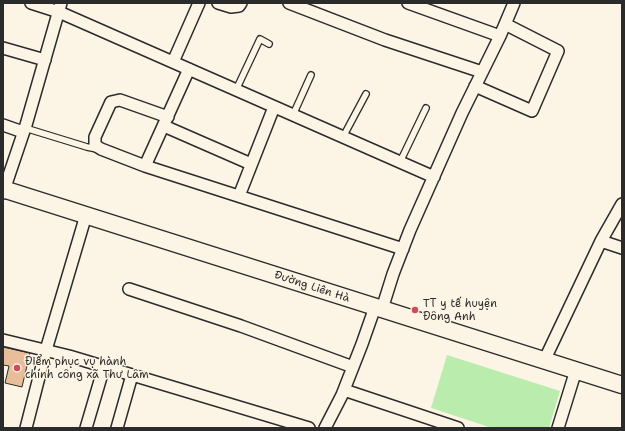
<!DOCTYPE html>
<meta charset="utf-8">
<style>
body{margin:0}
#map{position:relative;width:625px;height:431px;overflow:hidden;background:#fcf5e5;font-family:"Shantell Sans",sans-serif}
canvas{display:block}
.frame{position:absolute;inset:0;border:4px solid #2b2b2b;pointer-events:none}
</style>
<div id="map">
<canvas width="625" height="431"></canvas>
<div class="frame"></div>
</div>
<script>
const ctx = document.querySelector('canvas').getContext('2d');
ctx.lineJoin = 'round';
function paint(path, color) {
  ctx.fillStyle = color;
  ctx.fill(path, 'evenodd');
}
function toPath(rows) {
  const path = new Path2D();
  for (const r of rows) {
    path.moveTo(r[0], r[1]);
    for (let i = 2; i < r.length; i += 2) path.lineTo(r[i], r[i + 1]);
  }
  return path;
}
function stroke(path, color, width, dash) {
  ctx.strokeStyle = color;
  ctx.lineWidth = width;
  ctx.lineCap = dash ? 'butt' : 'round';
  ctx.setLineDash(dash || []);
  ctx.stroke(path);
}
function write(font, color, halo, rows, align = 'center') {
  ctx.font = font + ' "Shantell Sans",sans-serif';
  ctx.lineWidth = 3;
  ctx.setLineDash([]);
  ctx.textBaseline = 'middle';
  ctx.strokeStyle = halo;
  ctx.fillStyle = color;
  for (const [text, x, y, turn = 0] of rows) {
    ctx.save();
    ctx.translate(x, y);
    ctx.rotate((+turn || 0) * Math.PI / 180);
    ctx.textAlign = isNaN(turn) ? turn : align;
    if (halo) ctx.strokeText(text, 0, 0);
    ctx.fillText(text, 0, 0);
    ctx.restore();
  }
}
const green = toPath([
 [447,355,560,391,549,428,492,428,431,408]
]);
const building = toPath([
 [3,347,30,353,22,387,5,383,9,366,3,365,3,347]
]);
const service = toPath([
 [236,90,260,39,269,44],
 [293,115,311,75],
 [25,128,87,147,97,149],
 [343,137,366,94],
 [400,162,426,108]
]);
const minor = toPath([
 [31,3,59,12,434,177],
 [218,3,231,7,239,6,241,3],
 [289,3,385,40,482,72],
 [408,3,500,36],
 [3,48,45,60],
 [173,62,199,3],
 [475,86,532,111,558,51,505,24],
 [168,117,120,100,111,102,95,137,95,145,101,149,145,166,403,249],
 [3,125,23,132],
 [164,126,251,164],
 [145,166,189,69],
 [3,193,26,125,61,3],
 [239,196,274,107],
 [601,241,622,248],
 [129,289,241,326,353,367],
 [382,309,393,274,410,230,462,113,500,36,514,3],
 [3,340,69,356,309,428],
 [544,361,601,241,622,204],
 [344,390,458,428],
 [26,428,46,350,86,215],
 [86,428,104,367],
 [117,428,132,375],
 [325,428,342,395,362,344,375,307],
 [558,428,576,370]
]);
const secondary = toPath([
 [3,189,622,385]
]);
const markers = [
 [415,310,4,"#d1495b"],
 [17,368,4,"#d1495b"]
];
const streetNames = [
 ["Đường Liên Hà",312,287,18]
];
const poiNames = [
 ["TT y tế huyện",423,304],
 ["Đông Anh",423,317],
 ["Điểm phục vụ hành",25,362],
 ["chính công xã Thư Lâm",25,375]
];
paint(green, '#baedad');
paint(building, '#e9bd99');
stroke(building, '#2b2b2b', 1);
stroke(service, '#2b2b2b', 8);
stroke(minor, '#2b2b2b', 14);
stroke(secondary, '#2b2b2b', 19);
stroke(service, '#fcf5e5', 5.5);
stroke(minor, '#fcf5e5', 11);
stroke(secondary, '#fcf5e5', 16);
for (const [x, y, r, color] of markers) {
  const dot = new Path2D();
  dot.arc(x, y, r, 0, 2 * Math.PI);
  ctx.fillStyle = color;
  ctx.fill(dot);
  stroke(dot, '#fcf5e5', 1.5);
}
write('11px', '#2b2b2b', '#fcf5e5', streetNames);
write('11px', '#2b2b2b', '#fcf5e5', poiNames, 'left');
</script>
